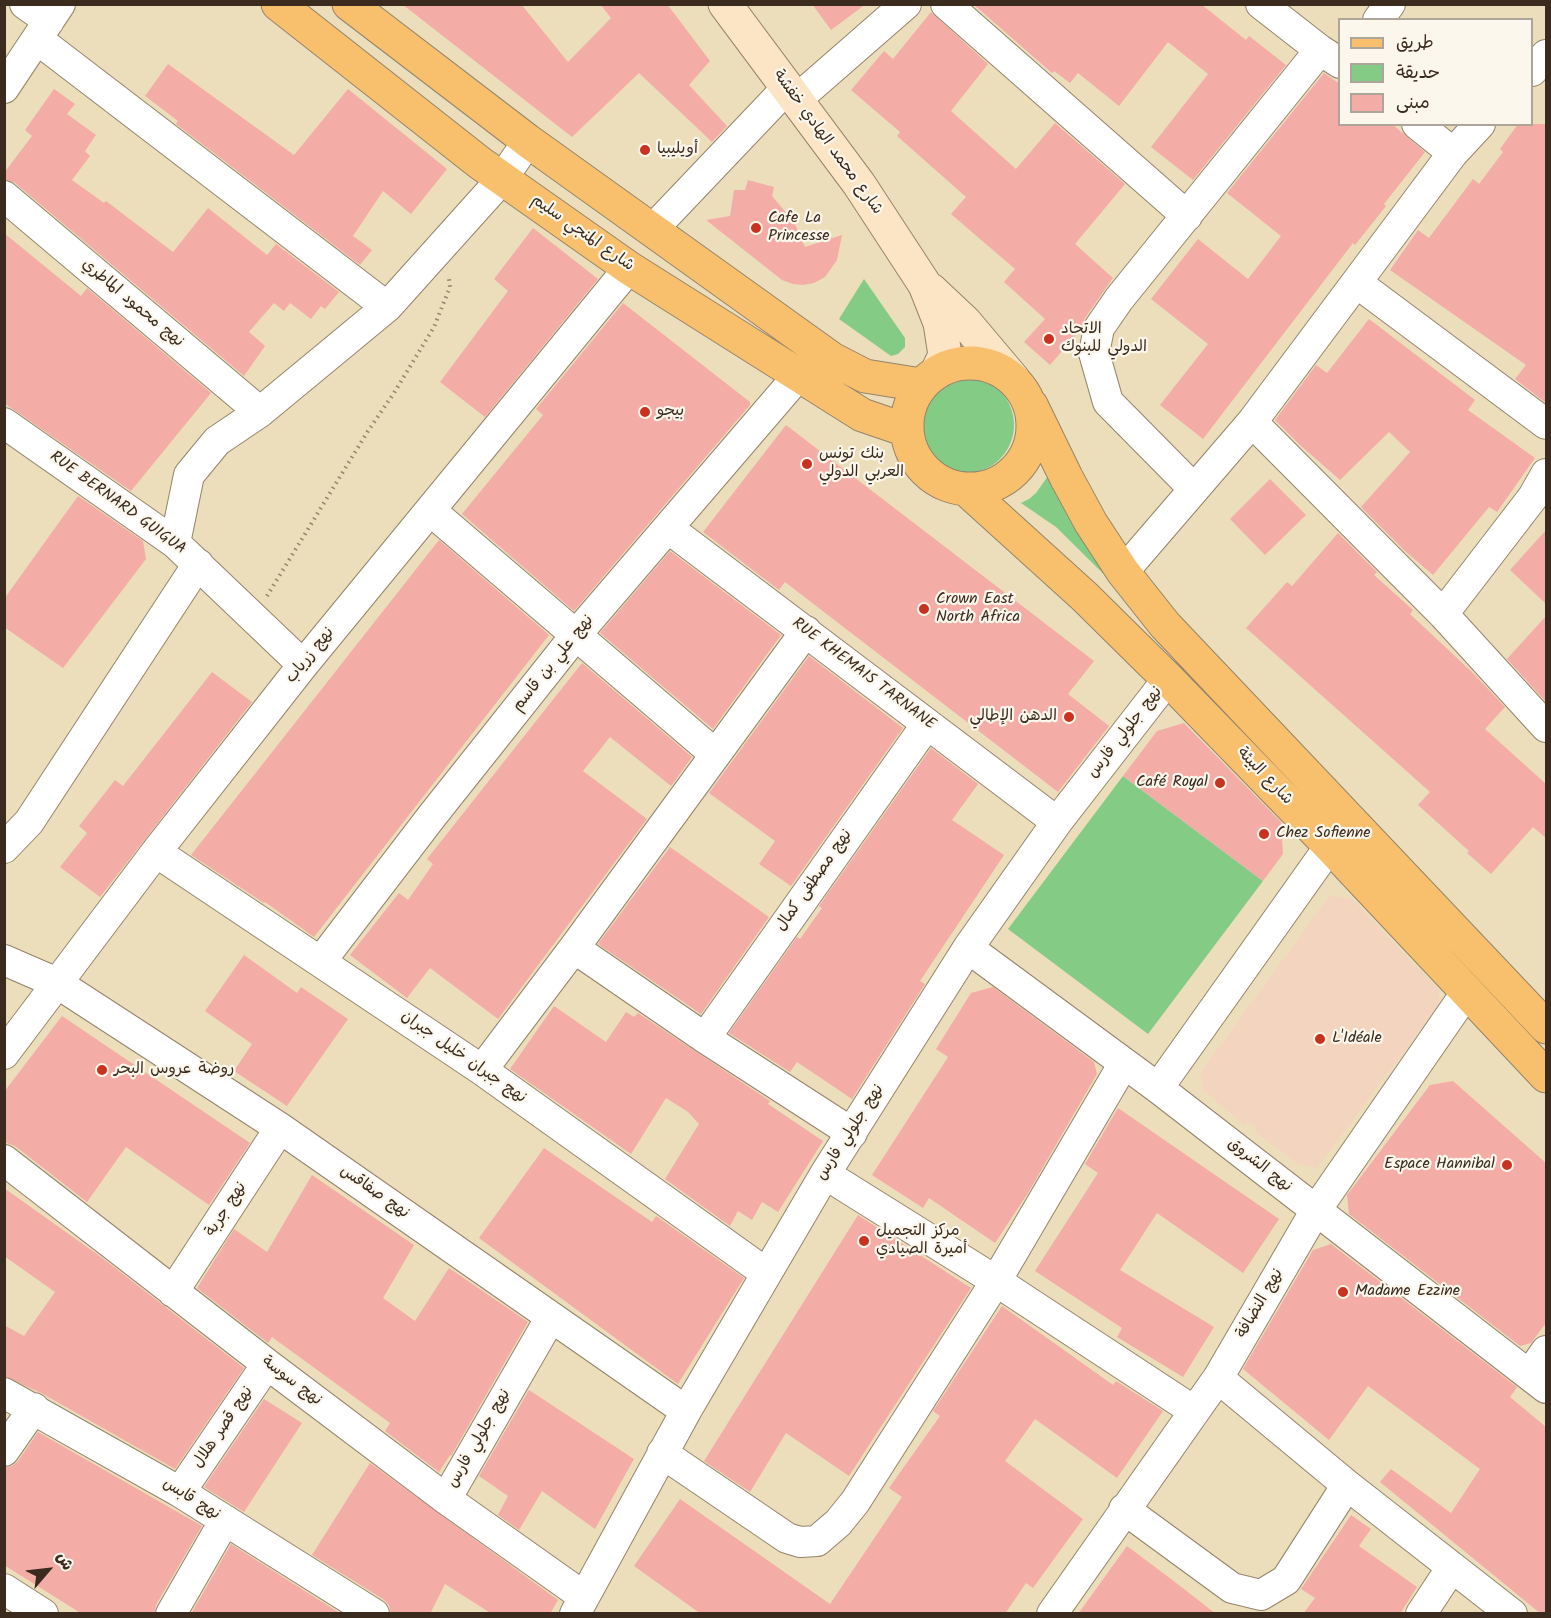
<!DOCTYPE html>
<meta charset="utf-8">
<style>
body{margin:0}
#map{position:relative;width:1551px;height:1618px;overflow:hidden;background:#ecdeba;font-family:Kalam,"Playpen Sans Arabic",sans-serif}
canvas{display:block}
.frame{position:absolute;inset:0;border:6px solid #3b2a1e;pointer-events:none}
.legend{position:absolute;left:1338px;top:18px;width:195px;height:108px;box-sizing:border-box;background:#fbf7ec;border:2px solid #aea59a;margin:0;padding:8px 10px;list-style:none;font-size:18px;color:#3b2a1e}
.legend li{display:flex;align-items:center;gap:12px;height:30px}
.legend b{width:30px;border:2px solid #aea59a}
.north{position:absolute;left:18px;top:1540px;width:60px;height:60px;-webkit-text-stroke:4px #fbf7ec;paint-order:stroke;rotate:62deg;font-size:16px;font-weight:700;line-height:24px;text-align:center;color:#3b2a1e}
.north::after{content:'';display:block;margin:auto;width:21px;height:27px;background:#3b2a1e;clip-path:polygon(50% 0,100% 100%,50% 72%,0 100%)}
</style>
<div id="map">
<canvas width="1551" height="1618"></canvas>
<div class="frame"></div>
<ul class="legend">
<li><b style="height:8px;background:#f8bf6c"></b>طريق</li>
<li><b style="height:16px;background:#84cb86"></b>حديقة</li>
<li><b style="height:16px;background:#f4aca6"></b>مبنى</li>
</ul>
<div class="north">ش</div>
</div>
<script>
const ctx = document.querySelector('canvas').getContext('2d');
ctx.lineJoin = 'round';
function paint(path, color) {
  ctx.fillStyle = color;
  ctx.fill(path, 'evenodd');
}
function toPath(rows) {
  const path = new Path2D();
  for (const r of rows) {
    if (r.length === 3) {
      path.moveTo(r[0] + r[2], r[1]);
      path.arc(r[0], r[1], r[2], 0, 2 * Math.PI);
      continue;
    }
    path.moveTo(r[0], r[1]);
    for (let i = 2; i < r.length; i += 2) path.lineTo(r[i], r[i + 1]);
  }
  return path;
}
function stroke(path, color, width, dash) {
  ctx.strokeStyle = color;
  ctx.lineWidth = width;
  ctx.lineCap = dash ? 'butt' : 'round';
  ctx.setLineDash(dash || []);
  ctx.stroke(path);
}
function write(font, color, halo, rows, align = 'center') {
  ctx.font = font + ' Kalam,"Playpen Sans Arabic",sans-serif';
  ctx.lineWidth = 4.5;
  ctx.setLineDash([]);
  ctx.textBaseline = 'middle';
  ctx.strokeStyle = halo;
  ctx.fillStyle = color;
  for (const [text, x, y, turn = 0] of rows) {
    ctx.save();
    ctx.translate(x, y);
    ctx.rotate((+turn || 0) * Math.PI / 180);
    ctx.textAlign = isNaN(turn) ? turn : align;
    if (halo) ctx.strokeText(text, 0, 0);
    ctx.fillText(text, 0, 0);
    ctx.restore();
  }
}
const built = toPath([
 [1330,895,1353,900,1439,990,1439,1005,1317,1168,1298,1164,1255,1132,1257,1128,1250,1123,1244,1125,1203,1090,1201,1072]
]);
const green = toPath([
 [864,279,905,338,905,347,898,354,891,356,839,319],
 [966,425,48],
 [1048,476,1138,608,1056,527,1021,503,1029,499,1036,493],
 [1123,776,1263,881,1148,1034,1008,929]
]);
const building = toPath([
 [402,4,521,4,568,62,611,18,600,4,667,4,710,61,689,85,727,126,712,142,639,73,572,137],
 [812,4,866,4,831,30],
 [973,4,1201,4,1246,40,1249,36,1286,65,1193,180,1151,147,1208,74,1168,42,1119,106,1078,73,1070,83,1054,71,1052,73],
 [931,12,988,64,951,111,1016,169,1055,123,1125,184,1075,244,1113,278,1085,318,1081,329,1050,365,1024,342,1045,319,1004,282,1015,269,951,214,966,197,897,136,900,132,851,90,884,51,893,59],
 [168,64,294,155,348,89,447,169,411,214,383,191,353,236,372,250,360,265,176,124,178,121,145,96],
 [1324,73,1340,84,1340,124,1392,124,1425,152,1384,204,1386,206,1355,245,1353,243,1203,439,1160,405,1208,344,1151,299,1198,239,1248,279,1281,236,1227,193],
 [54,89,75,104,67,114,96,135,85,151,90,156,72,180,104,203,106,201,173,252,208,208,267,255,276,244,339,292,325,309,321,306,311,319,290,303,284,311,274,303,249,332,265,346,244,376,15,183,4,179,4,173,32,136,25,130],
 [1518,124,1546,124,1546,403,1515,379,1526,365,1390,270,1418,230,1429,238,1473,179,1479,184,1503,152,1500,149],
 [748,180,774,187,772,196,794,222,805,247,842,235,837,260,825,277,814,283,803,285,793,284,782,280,706,220,730,216,734,190,745,190],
 [533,228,598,279,485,417,440,382,508,291,494,279],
 [4,233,81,296,87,288,211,393,131,491,4,403],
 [623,303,750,402,750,405,574,611,462,514,543,415,536,409],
 [1369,319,1475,400,1468,410,1535,458,1497,512,1489,507,1433,575,1405,551,1361,507,1410,452,1389,432,1340,480,1301,446,1275,420,1316,365,1327,373],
 [786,425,1094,661,1068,694,1109,726,1058,792,785,582,779,590,703,532],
 [1270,479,1306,515,1265,555,1230,519],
 [78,496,143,541,146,559,63,668,4,627,4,599],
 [1546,530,1546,604,1510,570],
 [1338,533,1377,572,1374,575,1413,610,1410,614,1472,672,1505,707,1485,729,1546,784,1546,838,1533,827,1491,874,1467,853,1469,851,1418,805,1430,792,1246,628,1287,582,1292,586],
 [439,540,549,635,314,937,265,902,264,903,191,855],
 [670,551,781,635,713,729,600,633],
 [1546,616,1546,702,1507,659],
 [809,656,903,728,791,886,759,864,775,841,709,793],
 [582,663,692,757,671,786,610,737,583,771,647,819,498,1019,430,968,407,998,350,955,399,893,408,900,433,864,427,859],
 [212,672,252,702,100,897,60,867,87,833,79,826,115,780,123,786],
 [1184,723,1281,822,1283,854,1263,881,1123,776,1157,731],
 [931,748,978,784,952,820,1004,855,920,981,925,984,852,1099,797,1062,790,1072,729,1033,797,937,800,939,822,908,819,906],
 [670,847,769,917,701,1014,598,944],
 [244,955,297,993,301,987,348,1019,287,1106,234,1071,252,1044,205,1011],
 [993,987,1094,1062,1097,1074,1028,1193,995,1243,929,1198,923,1208,872,1175,948,1057,936,1049,971,993],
 [554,1006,606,1042,626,1012,634,1017,638,1013,770,1101,768,1104,823,1141,778,1212,762,1202,752,1220,738,1211,730,1226,665,1179,699,1124,688,1112,666,1098,631,1154,510,1069],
 [62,1016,250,1143,209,1205,126,1147,87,1202,15,1146,4,1142,4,1092],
 [1453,1081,1546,1163,1546,1323,1531,1343,1520,1346,1349,1214,1347,1195,1430,1085],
 [1118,1108,1279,1219,1243,1273,1157,1213,1120,1270,1214,1327,1183,1377,1117,1337,1122,1328,1035,1271,1098,1173,1085,1164],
 [544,1148,652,1222,656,1216,744,1278,678,1384,479,1238],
 [312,1175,414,1245,383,1298,415,1321,449,1268,528,1322,451,1456,450,1455,439,1472,385,1431,390,1423,272,1337,268,1343,197,1288,234,1229,267,1252],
 [4,1188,101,1257,244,1368,175,1469,43,1394,4,1376,4,1325,24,1336,55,1292,4,1256],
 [858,1215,971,1288,849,1476,786,1433,750,1492,704,1461],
 [1331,1244,1517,1387,1510,1397,1546,1427,1546,1614,1541,1614,1380,1482,1391,1469,1451,1513,1480,1469,1368,1386,1329,1440,1243,1369,1313,1250],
 [1002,1306,1113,1385,1116,1381,1163,1411,1117,1478,1035,1419,1005,1461,1083,1519,1033,1588,1026,1583,1005,1614,701,1614,634,1566,680,1499,830,1604,902,1497,889,1488,940,1416,933,1411],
 [529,1390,634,1459,595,1529,542,1491,519,1530,498,1515,508,1496,479,1476],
 [264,1399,302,1423,244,1512,204,1487],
 [38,1432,202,1526,156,1605,154,1614,82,1614,4,1565,4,1468,12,1466,18,1461],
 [370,1463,558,1600,550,1614,492,1614,445,1584,430,1614,391,1614,389,1605,383,1599,312,1555],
 [1351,1515,1371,1529,1359,1546,1417,1587,1400,1614,1303,1614,1315,1598,1301,1589],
 [231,1544,341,1614,191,1614],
 [1127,1546,1175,1582,1216,1614,1078,1614]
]);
const path = toPath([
 [267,596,368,431,394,393,434,327,450,287,449,279]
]);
const street = toPath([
 [25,4,49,21],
 [946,4,1187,216],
 [1261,4,1320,50,1340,63],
 [1378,20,1390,4],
 [37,39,387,307],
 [1532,71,1546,55],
 [4,88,60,4],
 [796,100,906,4],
 [1417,124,1453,153],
 [4,196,260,412],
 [652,230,787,88],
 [1357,283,1546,424],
 [1252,422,1443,614,1546,727],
 [4,423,175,543,303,665],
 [1194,489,1108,402,1094,353,1099,328,1119,299,1320,50],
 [431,511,715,754],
 [668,528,1057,822],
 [175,543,189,475,217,441,260,412,387,307,502,179,528,141],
 [1123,572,1252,422,1453,153,1480,124],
 [1443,614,1533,497,1546,474],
 [4,848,29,822,198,564],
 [156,852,482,1070,766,1273],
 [574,948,705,1038,852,1133],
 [968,948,1158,1088,1546,1388],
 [4,960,57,983,280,1128,686,1411],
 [321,961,432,816,575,636,798,376],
 [705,1038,927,724],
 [4,1054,156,852,303,665,629,268],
 [482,1070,574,948,806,631],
 [1158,1088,1330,846],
 [4,1160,267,1364,446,1499,583,1596],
 [825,1174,996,1281,1194,1411],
 [173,1292,280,1128],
 [1530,1374,1546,1351],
 [1218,1378,1347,1485,1512,1614],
 [4,1393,180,1492,374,1614],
 [4,1451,34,1408],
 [662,1453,787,1538,800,1542,817,1541,838,1523,855,1502,996,1281,1124,1063],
 [180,1492,267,1364],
 [446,1499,551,1317],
 [1124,1509,1232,1588,1261,1595,1286,1580,1347,1485],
 [4,1589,43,1614],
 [171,1614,225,1520],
 [575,1614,686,1411,825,1174,968,948,1057,822,1168,679],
 [1052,1614,1218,1378,1316,1210,1466,993],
 [1421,1614,1452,1567]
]);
const secondary = toPath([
 [725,4,859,184,925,285,940,323,945,355,937,372],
 [931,290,965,322,1013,379]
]);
const primary = toPath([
 [278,4,480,163,629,268,862,415,906,430],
 [349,4,528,141,832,359,865,376,921,385],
 [970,426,63],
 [1031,405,1066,477,1091,523,1123,572,1165,625,1546,1027],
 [968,491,1085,597,1168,679,1330,846,1546,1076]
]);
const markers = [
 [645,150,6,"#c8321e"],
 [756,228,6,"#c8321e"],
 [1049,339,6,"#c8321e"],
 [645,412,6,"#c8321e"],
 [807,464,6,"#c8321e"],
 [924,609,6,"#c8321e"],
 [1069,717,6,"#c8321e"],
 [1220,783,6,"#c8321e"],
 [1264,834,6,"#c8321e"],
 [1320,1039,6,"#c8321e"],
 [102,1070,6,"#c8321e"],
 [1507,1165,6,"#c8321e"],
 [864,1241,6,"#c8321e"],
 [1343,1292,6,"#c8321e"]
];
const streetNames = [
 ["شارع محمد الهادي خفشة",827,143,54],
 ["شارع المنجي سليم",582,234,35],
 ["نهج محمود الماطري",132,304,40],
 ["RUE BERNARD GUIGUA",117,504,36],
 ["نهج زرياب",311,656,-51],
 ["نهج علي بن قاسم",554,664,-51],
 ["RUE KHEMAIS TARNANE",863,675,37],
 ["نهج جلولي فارس",1126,733,-52],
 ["شارع البيئة",1264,777,46],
 ["نهج مصطفى كمال",815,881,-55],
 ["نهج جبران خليل جبران",463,1058,35],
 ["نهج جلولي فارس",851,1133,-57],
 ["نهج الشروق",1259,1166,38],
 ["نهج صفاقس",374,1193,35],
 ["نهج جربة",227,1210,-57],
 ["نهج النضافة",1261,1304,-60],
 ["نهج سوسة",291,1382,37],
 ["نهج قصر هلال",224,1428,-56],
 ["نهج جلولي فارس",480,1439,-60],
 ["نهج قابس",191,1500,32]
];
const poiNames = [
 ["أويليبيا",657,150],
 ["Cafe La",768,219],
 ["Princesse",768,237],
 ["الاتحاد",1061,330],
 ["الدولي للبنوك",1061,348],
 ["بيجو",657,412],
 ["بنك تونس",819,455],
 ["العربي الدولي",819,473],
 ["Crown East",936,600],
 ["North Africa",936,618],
 ["الدهن الإطالي",1057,717,"right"],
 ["Café Royal",1208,783,"right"],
 ["Chez Sofienne",1276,834],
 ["L'Idéale",1332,1039],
 ["روضة عروس البحر",114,1070],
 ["Espace Hannibal",1495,1165,"right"],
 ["مركز التجميل",876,1232],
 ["أميرة الصيادي",876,1250],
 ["Madame Ezzine",1355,1292]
];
paint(built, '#f3d4be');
paint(green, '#84cb86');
paint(building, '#f4aca6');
stroke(street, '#94846c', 32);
stroke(secondary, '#94846c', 35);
stroke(primary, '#94846c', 35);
stroke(path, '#94846c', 4, [1.5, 4.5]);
stroke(street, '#fff', 30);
stroke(secondary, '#fce5c4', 33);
stroke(primary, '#f8bf6c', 33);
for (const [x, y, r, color] of markers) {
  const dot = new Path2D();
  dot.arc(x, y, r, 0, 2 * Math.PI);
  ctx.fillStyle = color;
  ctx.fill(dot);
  stroke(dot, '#fbf7ec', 2);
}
write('16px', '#3b2a1e', '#fbf7ec', streetNames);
write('16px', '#3b2a1e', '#fbf7ec', poiNames, 'left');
</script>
